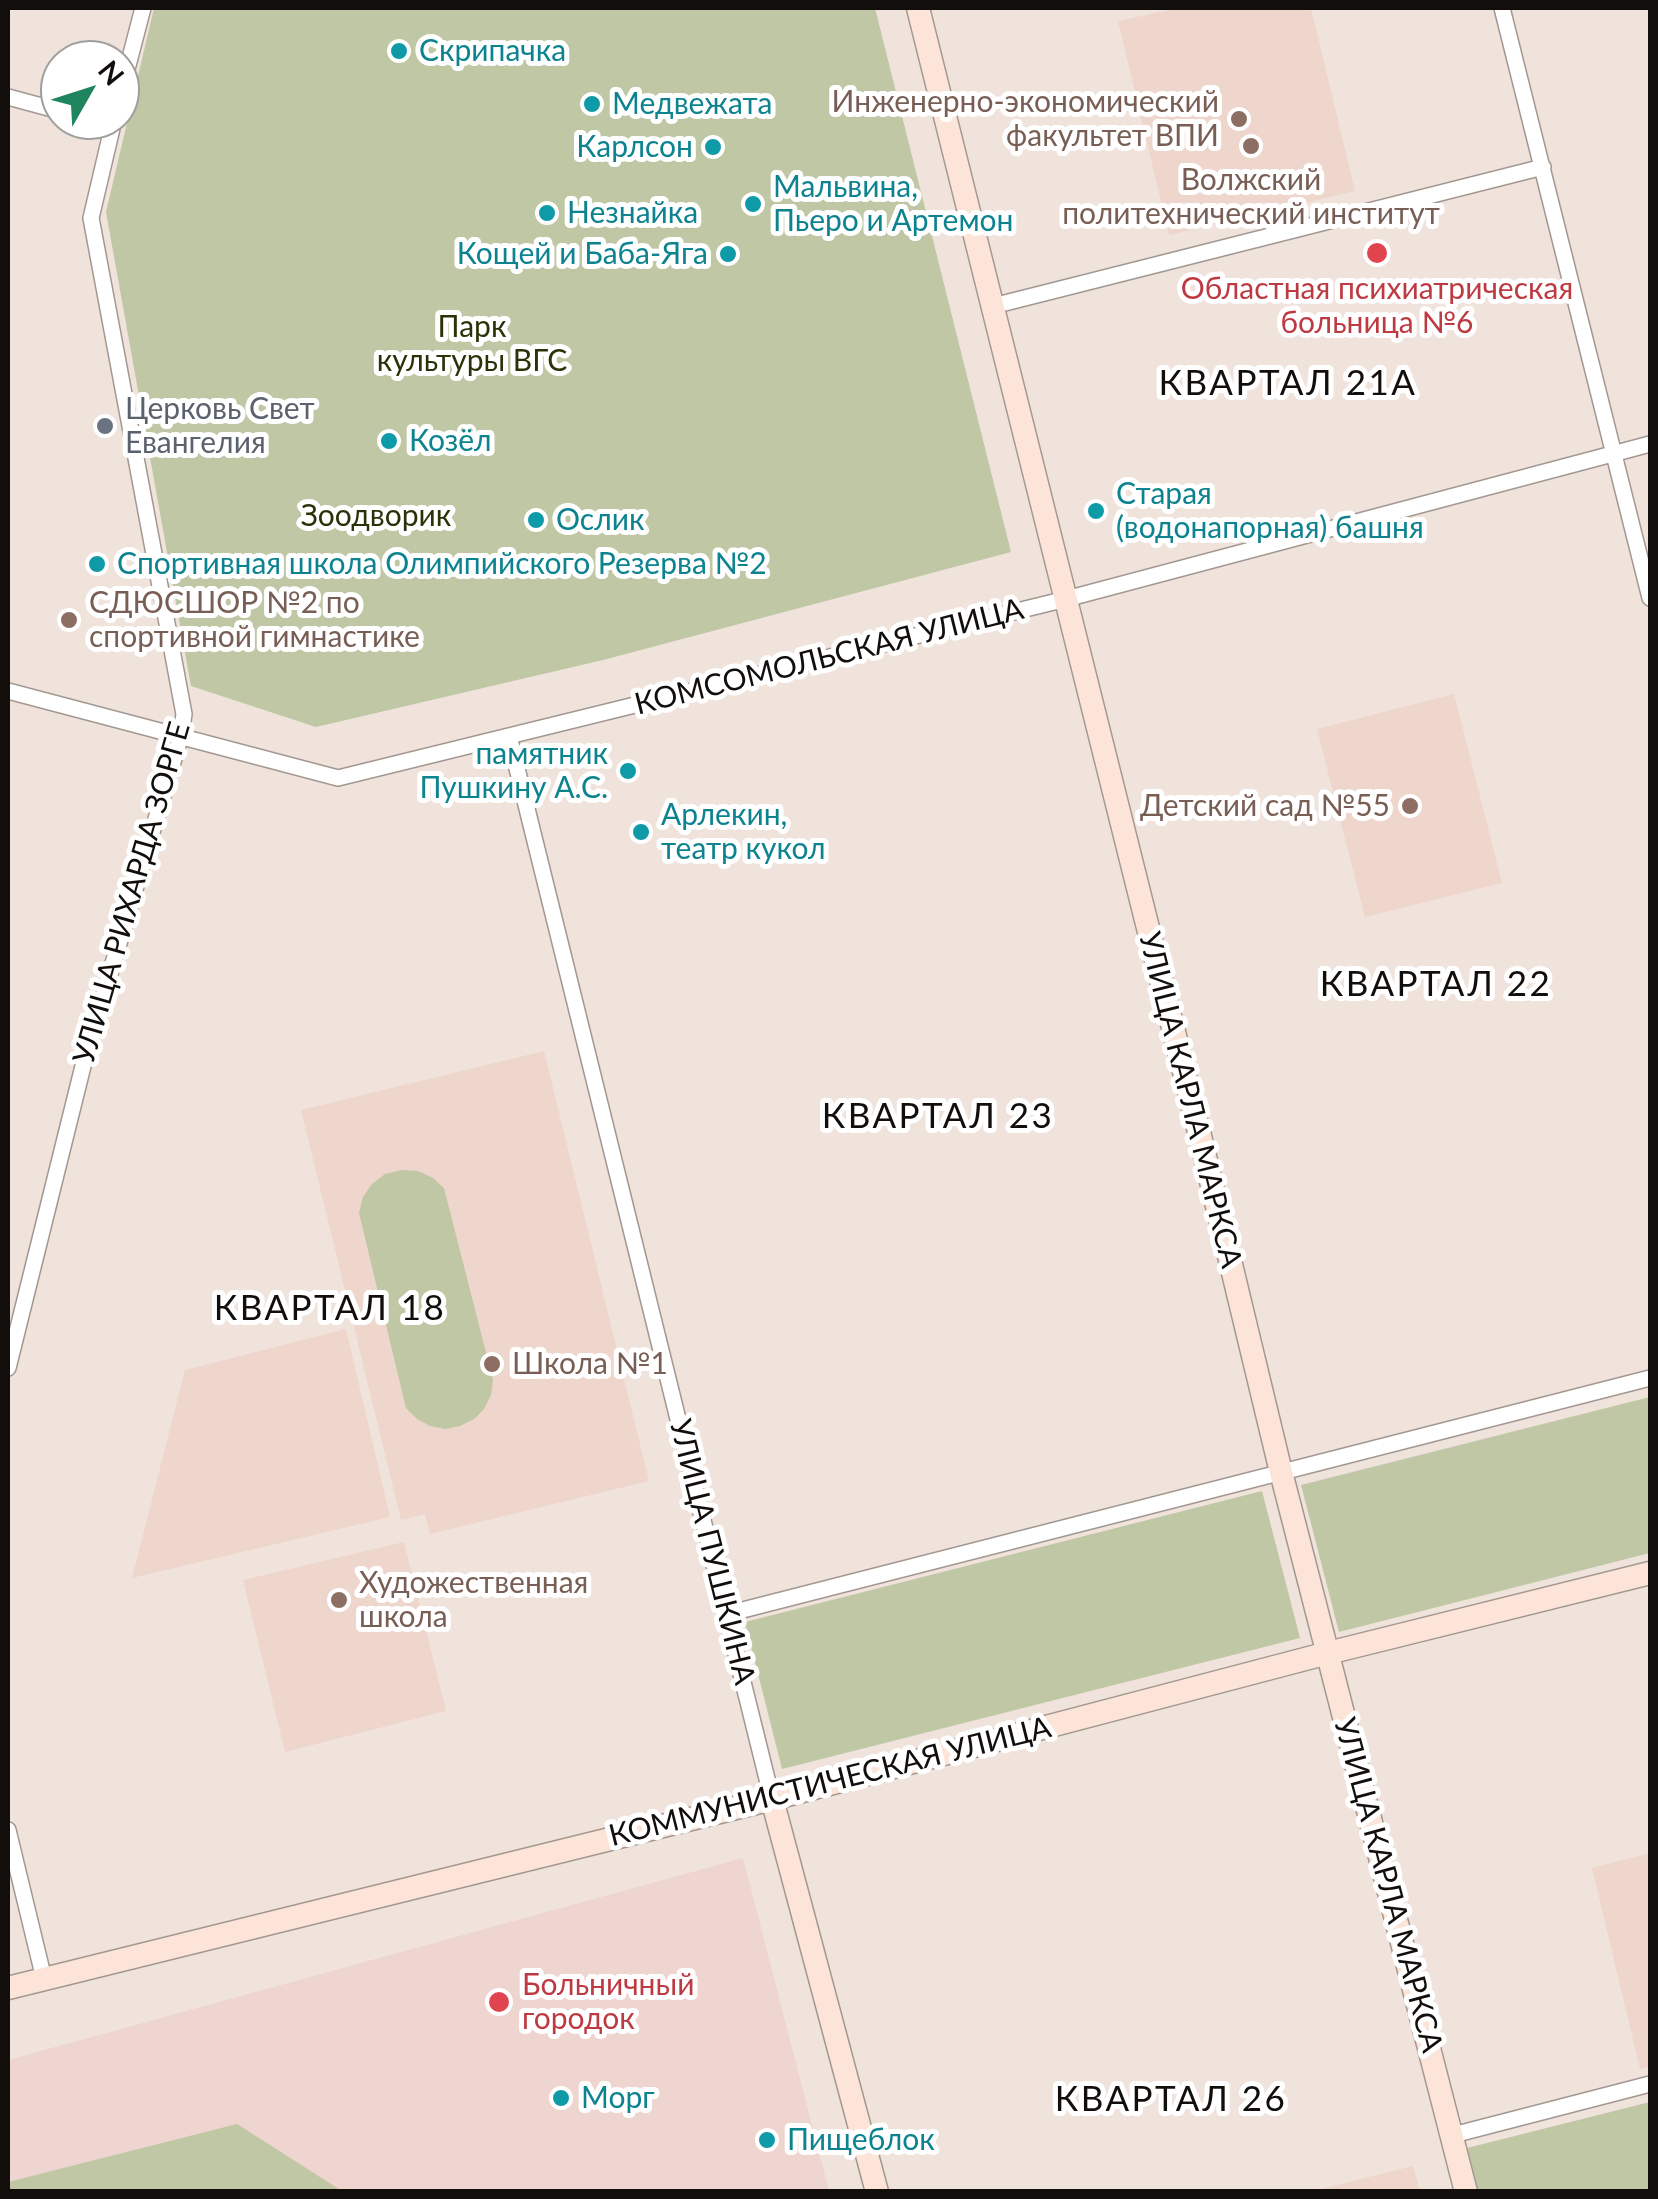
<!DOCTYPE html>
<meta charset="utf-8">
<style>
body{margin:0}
#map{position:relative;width:1658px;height:2199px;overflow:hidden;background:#efe3dc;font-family:Lato,sans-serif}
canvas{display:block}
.frame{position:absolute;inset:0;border:10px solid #120e0c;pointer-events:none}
.north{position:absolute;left:40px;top:40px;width:100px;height:100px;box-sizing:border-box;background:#fff;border:2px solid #a09f9e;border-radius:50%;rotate:51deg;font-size:28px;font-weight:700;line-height:40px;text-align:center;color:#120e0c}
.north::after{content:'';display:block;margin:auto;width:35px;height:45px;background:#1f855f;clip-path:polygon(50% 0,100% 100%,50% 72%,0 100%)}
</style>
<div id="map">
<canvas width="1658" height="2199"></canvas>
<div class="frame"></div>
<div class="north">N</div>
</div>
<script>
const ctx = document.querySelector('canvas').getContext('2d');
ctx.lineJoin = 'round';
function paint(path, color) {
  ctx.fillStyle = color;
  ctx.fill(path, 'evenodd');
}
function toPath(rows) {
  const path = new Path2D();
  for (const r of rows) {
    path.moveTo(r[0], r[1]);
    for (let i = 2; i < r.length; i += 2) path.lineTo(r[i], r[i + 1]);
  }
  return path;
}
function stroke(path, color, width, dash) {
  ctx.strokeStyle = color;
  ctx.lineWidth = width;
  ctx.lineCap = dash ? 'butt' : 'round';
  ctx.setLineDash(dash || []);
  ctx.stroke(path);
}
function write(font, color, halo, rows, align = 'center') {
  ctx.font = font + ' Lato,sans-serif';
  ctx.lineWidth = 10;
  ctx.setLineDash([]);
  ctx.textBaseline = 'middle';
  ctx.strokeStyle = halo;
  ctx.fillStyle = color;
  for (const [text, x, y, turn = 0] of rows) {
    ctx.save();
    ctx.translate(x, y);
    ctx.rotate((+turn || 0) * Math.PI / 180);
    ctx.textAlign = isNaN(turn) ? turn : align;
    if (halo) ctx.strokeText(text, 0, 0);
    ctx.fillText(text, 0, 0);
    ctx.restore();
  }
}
const education = toPath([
 [1178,8,1311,8,1355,191,1169,235,1118,21],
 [1454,694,1502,883,1365,917,1317,729],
 [544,1051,649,1481,430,1534,425,1514,401,1520,301,1110],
 [346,1329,390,1517,132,1578,185,1370],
 [404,1542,446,1711,285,1752,243,1580],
 [1650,1853,1650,2067,1640,2069,1592,1868],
 [1413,2166,1420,2191,1313,2191]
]);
const medical = toPath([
 [743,1858,829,2191,8,2192,8,2060]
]);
const green = toPath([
 [154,8,875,8,1011,552,603,660,316,727,191,686,106,212],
 [401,1170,418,1171,433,1178,444,1188,493,1380,491,1395,484,1409,474,1419,460,1426,445,1429,430,1426,417,1419,406,1408,359,1213,363,1197,372,1184,385,1174],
 [1650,1397,1650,1553,1339,1632,1301,1485],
 [1262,1491,1300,1638,782,1769,745,1622],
 [1650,2102,1650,2191,1478,2191,1467,2148],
 [237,2124,342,2191,8,2191,8,2182]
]);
const street = toPath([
 [1502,8,1650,598],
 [120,96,143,8],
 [8,97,60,111],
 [92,120,112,125],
 [993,306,1543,167],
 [8,691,338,778,1066,599,1650,444],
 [509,736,772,1799],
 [8,1368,86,1054,181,735,184,714,91,218,114,120],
 [727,1614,1650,1378],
 [8,1830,44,1979],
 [1453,2135,1650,2084]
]);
const secondary = toPath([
 [918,8,1202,1144,1281,1472,1466,2192],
 [772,1799,877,2192],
 [8,1988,772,1799,1328,1653,1650,1573]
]);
const markers = [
 [399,51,10,"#0f9aa8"],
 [592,104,10,"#0f9aa8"],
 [1239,119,10,"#8d6e63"],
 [1251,146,10,"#8d6e63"],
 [713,147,10,"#0f9aa8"],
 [753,204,10,"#0f9aa8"],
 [547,213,10,"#0f9aa8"],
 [1377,253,12,"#e0444e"],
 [728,254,10,"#0f9aa8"],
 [105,426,10,"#6b7280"],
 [389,441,10,"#0f9aa8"],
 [1096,511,10,"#0f9aa8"],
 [536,520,10,"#0f9aa8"],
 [97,564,10,"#0f9aa8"],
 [69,620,10,"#8d6e63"],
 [628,771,10,"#0f9aa8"],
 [1410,806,10,"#8d6e63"],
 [641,832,10,"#0f9aa8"],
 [492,1364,10,"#8d6e63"],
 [339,1600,10,"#8d6e63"],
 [499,2002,12,"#e0444e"],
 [561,2098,10,"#0f9aa8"],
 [767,2140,10,"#0f9aa8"]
];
const cultureNames = [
 ["Скрипачка",419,51],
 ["Медвежата",612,104],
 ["Карлсон",693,147,"right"],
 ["Мальвина,",773,187],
 ["Пьеро и Артемон",773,221],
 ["Незнайка",567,213],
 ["Кощей и Баба-Яга",708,254,"right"],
 ["Козёл",409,441],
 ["Старая",1116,494],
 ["(водонапорная) башня",1116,528],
 ["Ослик",556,520],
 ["Спортивная школа Олимпийского Резерва №2",117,564],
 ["памятник",608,754,"right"],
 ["Пушкину А.С.",608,788,"right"],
 ["Арлекин,",661,815],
 ["театр кукол",661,849],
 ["Морг",581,2098],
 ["Пищеблок",787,2140]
];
const educationNames = [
 ["Инженерно-экономический",1219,102,"right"],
 ["факультет ВПИ",1219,136,"right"],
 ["Волжский",1251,180,"center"],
 ["политехнический институт",1251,214,"center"],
 ["СДЮСШОР №2 по",89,603],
 ["спортивной гимнастике",89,637],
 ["Детский сад №55",1390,806,"right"],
 ["Школа №1",512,1364],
 ["Художественная",359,1583],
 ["школа",359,1617]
];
const healthNames = [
 ["Областная психиатрическая",1377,289],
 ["больница №6",1377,323],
 ["Больничный",522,1985,"left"],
 ["городок",522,2019,"left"]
];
const parkNames = [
 ["Парк",472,327],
 ["культуры ВГС",472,361],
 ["Зоодворик",376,516]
];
const worshipNames = [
 ["Церковь Свет",125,409],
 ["Евангелия",125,443]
];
const streetNames = [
 ["КОМСОМОЛЬСКАЯ УЛИЦА",829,657,-14],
 ["УЛИЦА РИХАРДА ЗОРГЕ",132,893,-74],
 ["УЛИЦА КАРЛА МАРКСА",1190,1100,76],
 ["УЛИЦА ПУШКИНА",712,1552,76],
 ["КОММУНИСТИЧЕСКАЯ УЛИЦА",830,1782,-14],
 ["УЛИЦА КАРЛА МАРКСА",1388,1885,75]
];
const quarterNames = [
 ["КВАРТАЛ 21А",1288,384],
 ["КВАРТАЛ 22",1436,985],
 ["КВАРТАЛ 23",938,1117],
 ["КВАРТАЛ 18",330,1309],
 ["КВАРТАЛ 26",1171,2100]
];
paint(education, '#eed6cc');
paint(medical, '#efd5cf');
paint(green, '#c0c7a5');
stroke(street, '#a39891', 18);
stroke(secondary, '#a39891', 25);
stroke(street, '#fff', 15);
stroke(secondary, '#fce5d8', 22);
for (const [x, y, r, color] of markers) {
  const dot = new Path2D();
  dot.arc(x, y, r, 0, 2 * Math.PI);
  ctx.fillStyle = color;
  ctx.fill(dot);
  stroke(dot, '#fff', 4);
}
write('30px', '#0d838f', '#fff', cultureNames, 'left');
write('30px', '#785e54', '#fff', educationNames, 'left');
write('30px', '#be3a42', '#fff', healthNames);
write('30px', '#2c3208', '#fff', parkNames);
write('30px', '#5b616d', '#fff', worshipNames, 'left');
write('30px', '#120e0c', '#fff', streetNames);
ctx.letterSpacing = '2.5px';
write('35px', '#120e0c', '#fff', quarterNames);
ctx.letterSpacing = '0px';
</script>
